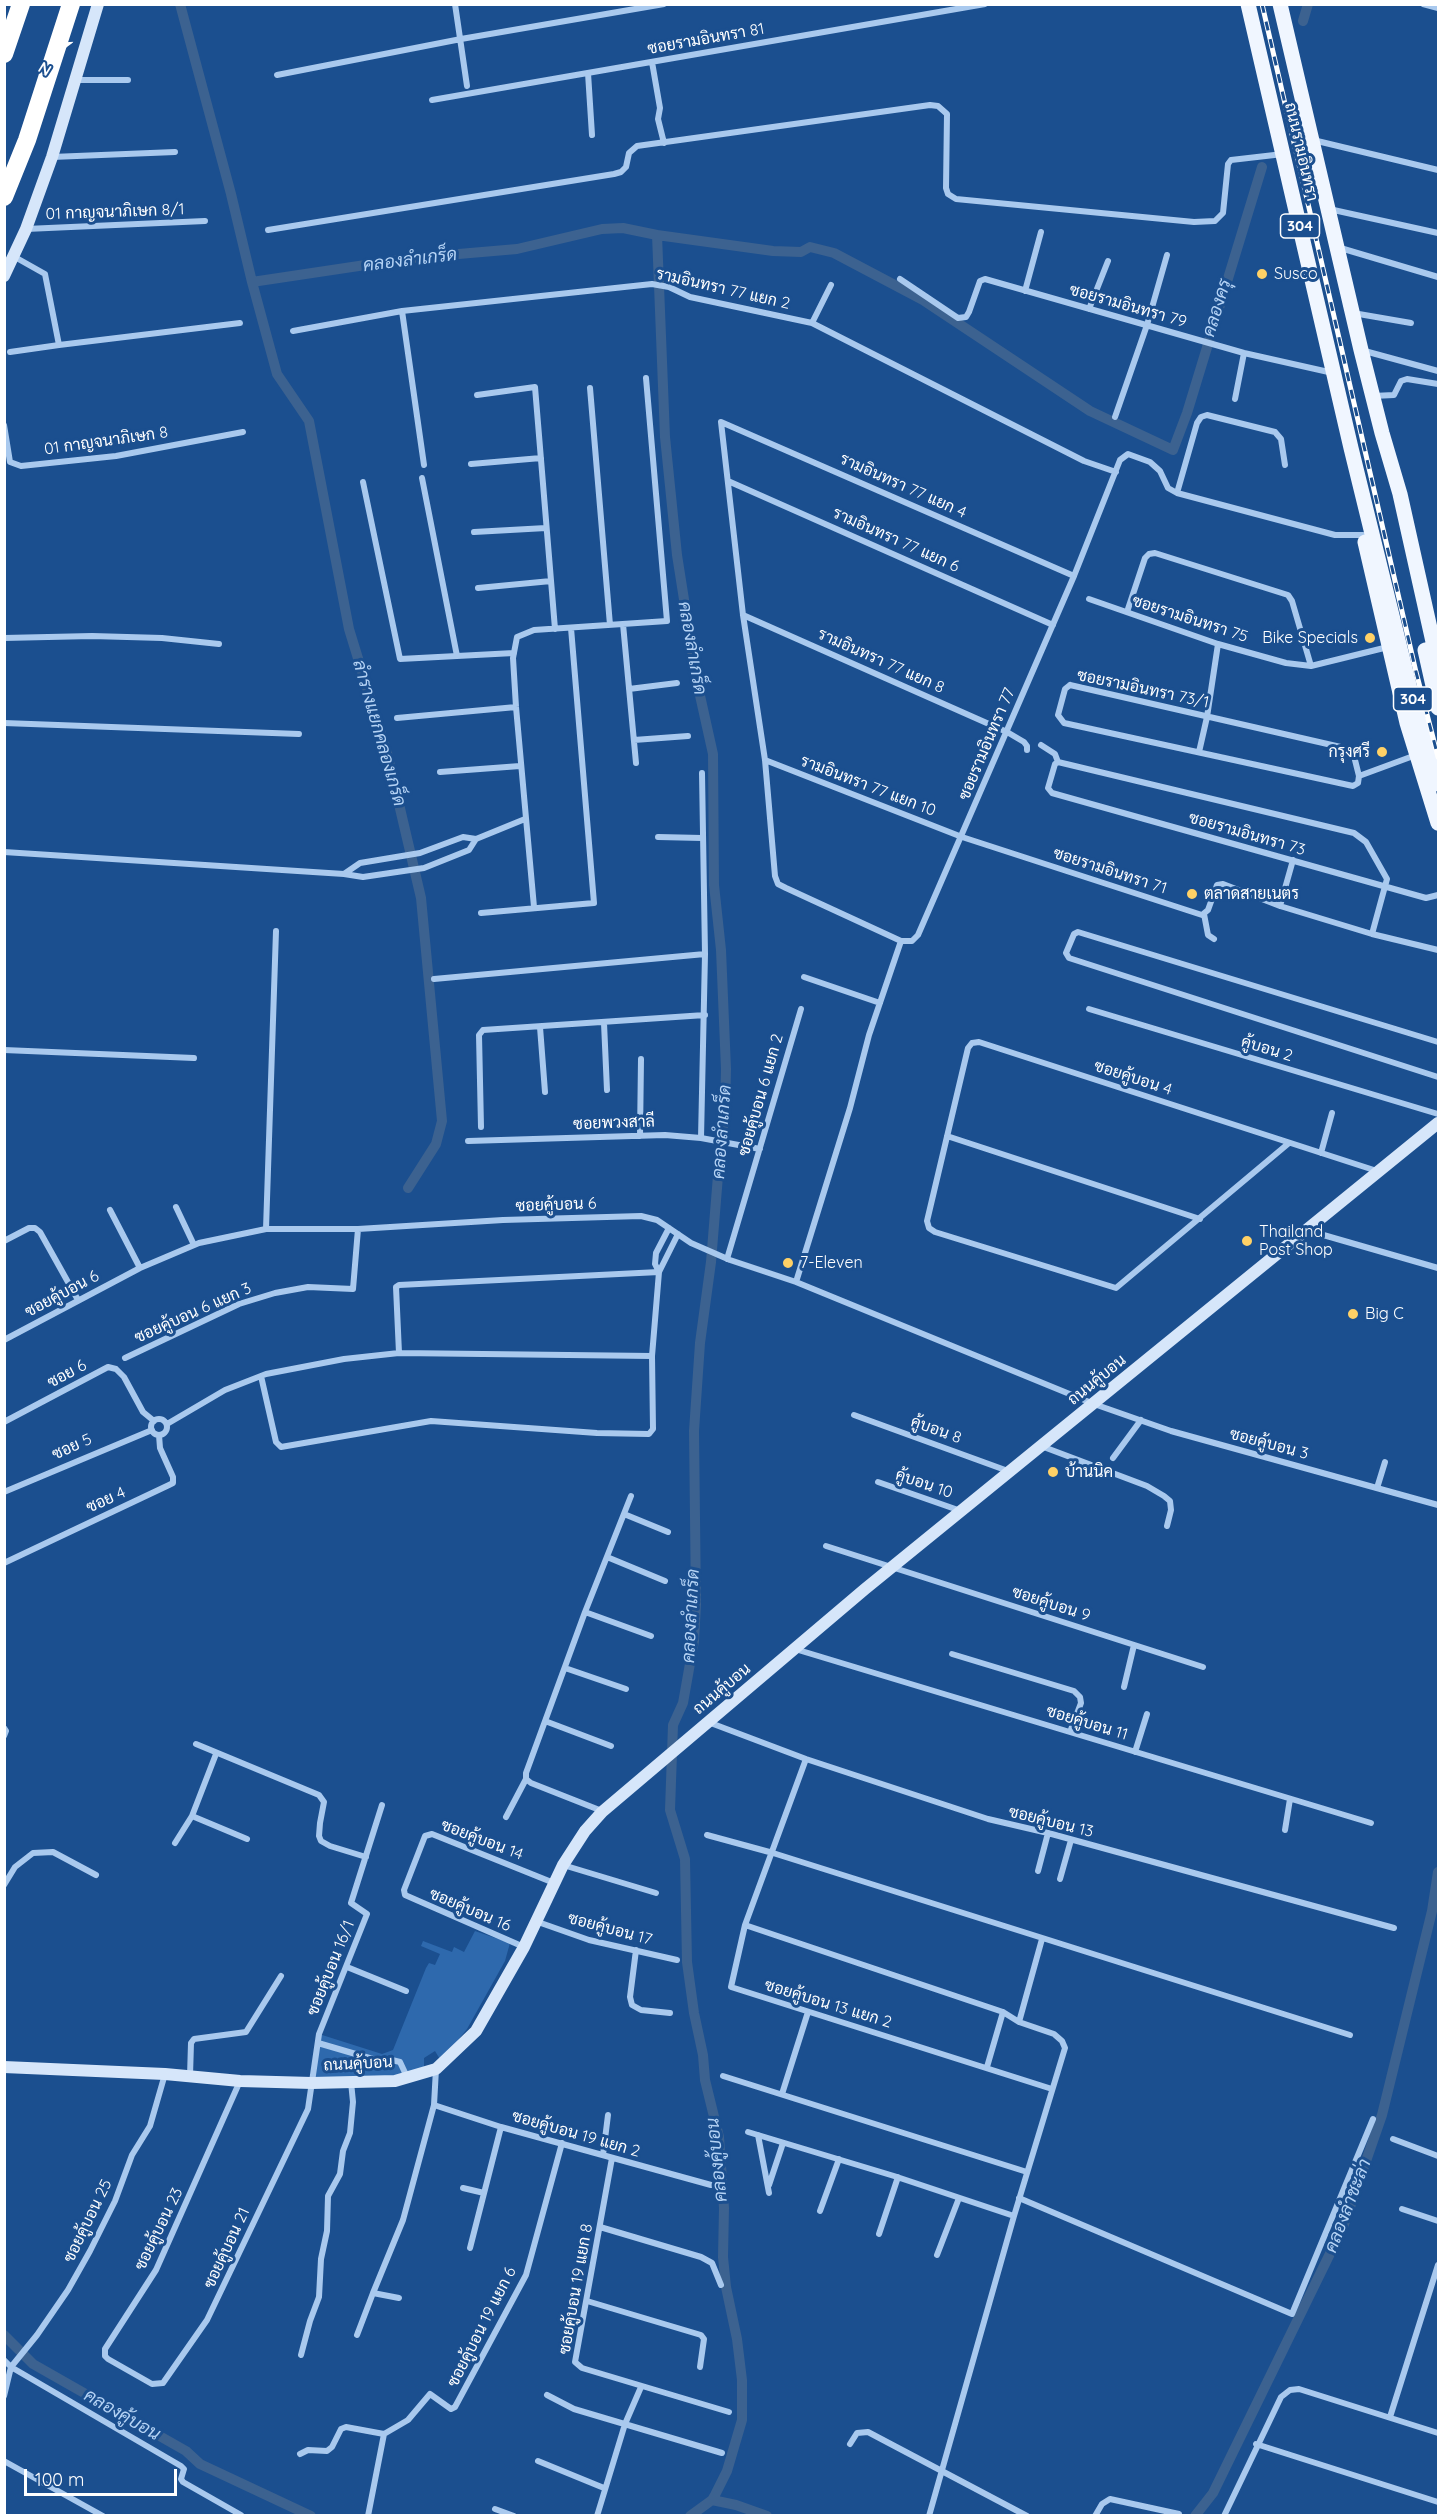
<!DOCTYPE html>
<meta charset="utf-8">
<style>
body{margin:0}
#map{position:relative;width:1443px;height:2520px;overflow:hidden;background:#1b4f8f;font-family:Quicksand,sans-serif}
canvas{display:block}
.frame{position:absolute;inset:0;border:6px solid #fff;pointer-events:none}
.north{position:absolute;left:24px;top:24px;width:60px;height:60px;-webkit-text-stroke:4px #1b4f8f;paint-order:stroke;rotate:212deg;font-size:16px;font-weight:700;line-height:24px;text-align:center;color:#fff}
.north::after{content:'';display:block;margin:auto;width:21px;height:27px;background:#fff;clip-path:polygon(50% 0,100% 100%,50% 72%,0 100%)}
.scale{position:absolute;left:24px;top:2469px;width:153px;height:27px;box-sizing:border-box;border:3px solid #fff;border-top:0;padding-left:8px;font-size:18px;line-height:21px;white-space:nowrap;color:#fff;-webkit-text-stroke:4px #1b4f8f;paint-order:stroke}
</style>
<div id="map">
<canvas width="1443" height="2520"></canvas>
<div class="frame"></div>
<div class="north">N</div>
<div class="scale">100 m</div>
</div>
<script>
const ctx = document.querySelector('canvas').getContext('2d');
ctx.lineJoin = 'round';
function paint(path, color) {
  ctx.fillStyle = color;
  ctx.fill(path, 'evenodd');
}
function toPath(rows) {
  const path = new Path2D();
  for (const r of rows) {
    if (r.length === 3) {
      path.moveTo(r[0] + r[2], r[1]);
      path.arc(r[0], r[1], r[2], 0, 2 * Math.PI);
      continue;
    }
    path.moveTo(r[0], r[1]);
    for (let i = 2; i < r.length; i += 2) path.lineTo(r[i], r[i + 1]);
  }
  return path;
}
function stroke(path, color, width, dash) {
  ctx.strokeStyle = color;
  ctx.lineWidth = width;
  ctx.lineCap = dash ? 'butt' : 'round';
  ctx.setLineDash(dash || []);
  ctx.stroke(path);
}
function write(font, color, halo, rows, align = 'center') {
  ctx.font = font + ' Quicksand,Sarabun,sans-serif';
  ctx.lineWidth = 6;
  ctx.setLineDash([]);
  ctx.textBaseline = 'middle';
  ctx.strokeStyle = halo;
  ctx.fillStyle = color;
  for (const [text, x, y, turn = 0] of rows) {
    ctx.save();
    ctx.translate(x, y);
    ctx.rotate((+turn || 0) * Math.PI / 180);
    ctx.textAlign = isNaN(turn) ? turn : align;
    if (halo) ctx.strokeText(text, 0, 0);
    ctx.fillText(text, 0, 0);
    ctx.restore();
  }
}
const green = toPath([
 [475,1931,510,1943,505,1961,467,2029,441,2061,435,2051,424,2058,424,2068,390,2077,314,2081,319,2034,382,2054,393,2050,426,1968,429,1963,435,1965,440,1954,421,1946,423,1941,452,1952,454,1947,464,1952]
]);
const canal = toPath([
 [180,4,231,194,252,282,412,258,517,249,602,229,623,228,657,235,665,437,677,555,697,682,713,754,714,885,721,950,726,1069,725,1112,720,1151,711,1262,700,1343,694,1431,696,1604,694,1641,683,1703,673,1725,670,1810,685,1859,687,1962,694,2013,703,2055,705,2080,719,2137,724,2208,723,2257,726,2287,737,2339,742,2380,742,2420,727,2471,715,2495,712,2500,690,2516],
 [1303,21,1308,4],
 [657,235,773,251,801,252,810,247,834,253,923,300,1090,411,1173,450,1187,413,1262,167],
 [252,282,277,374,309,421,349,629,387,753,421,898,442,1121,436,1144,408,1188],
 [4,2335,33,2364,186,2451,200,2464,311,2516],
 [712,2500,736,2505,767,2516],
 [1195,2516,1213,2493,1343,2227,1382,2115,1432,1911,1438,1872]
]);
const street = toPath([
 [455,4,467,86],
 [1423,4,1438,8],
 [652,62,660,108,658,119,664,143],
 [588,73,592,135],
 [277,75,461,39,664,4],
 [75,80,128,80],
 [432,100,985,4],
 [1313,140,1438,170],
 [52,157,175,152],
 [1329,209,1438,233],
 [26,229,205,221],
 [268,230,614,174,621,172,626,167,629,153,637,146,930,105,938,106,947,114,946,188,948,194,956,199,1194,222,1215,221,1223,213,1228,164,1231,160,1283,154],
 [1337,247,1438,277],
 [13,256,45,274,59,345,240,323],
 [900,279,958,318,966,317,969,312,980,281,985,279,1244,353,1333,373],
 [1025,291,1041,232],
 [1089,309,1108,261],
 [402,311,424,465],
 [1353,313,1411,323],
 [812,323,831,285],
 [293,331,402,311,652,284,669,287,690,297,812,323,1084,461,1116,472],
 [1361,350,1438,371],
 [10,352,59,345],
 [590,388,610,625],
 [477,395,535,387,555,629],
 [1373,396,1394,395,1401,381,1407,379,1438,384],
 [1235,399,1244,353],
 [1115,417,1147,325,1167,255],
 [4,425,10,462,21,466,116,456,243,432],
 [471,464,541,458],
 [422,478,457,656],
 [728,481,1053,625],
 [363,482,400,659,514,653],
 [1177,493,1197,423,1201,417,1207,415,1275,432,1281,439,1285,465],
 [474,532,546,528],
 [478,588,551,581],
 [1089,599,1218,644,1286,663,1311,666,1388,647],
 [1127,612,1145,558,1149,554,1155,553,1288,595,1292,601,1311,666],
 [743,615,1007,732,1024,742,1027,746,1027,750],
 [623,624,636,763],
 [4,638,92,636,162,638,219,644],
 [1070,685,1345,748,1354,756,1359,776,1358,783,1353,786,1064,723,1058,715,1065,689,1070,685],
 [629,689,677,683],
 [397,718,516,707],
 [4,723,299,734],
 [634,740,688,736],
 [1041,745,1055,754,1058,762],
 [1199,752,1207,717,1218,644],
 [765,760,962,837,1202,915,1208,910,1217,885,1223,884,1280,906,1372,934,1438,950],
 [1058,762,1055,764,1048,788,1052,793,1426,898,1438,895],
 [1058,762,1354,833,1366,842,1387,879,1372,934],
 [440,772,520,766],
 [702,773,705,954],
 [1359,776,1416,755],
 [463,837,476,839,469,850,424,868,363,877,344,874,360,863,420,853,463,837],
 [658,837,702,838],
 [476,839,525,819],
 [4,852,344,874],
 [1280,906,1293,860],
 [534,907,516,707,513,658,517,637,534,630,667,621,646,378],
 [481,913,594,903,571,628],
 [1204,914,1208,935,1214,939],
 [901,941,786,888,778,884,775,876,765,760,743,615,721,422,1074,576],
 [804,977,880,1003],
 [434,979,705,954,701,1138],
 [1089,1009,1438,1114],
 [604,1023,607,1090],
 [540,1027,545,1092],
 [1438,1042,1078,932,1074,934,1066,953,1069,958,1438,1077],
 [4,1050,194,1058],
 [481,1127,479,1035,483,1030,705,1015],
 [640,1136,641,1059],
 [947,1136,1200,1219],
 [468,1141,665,1135,701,1138,760,1149],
 [1289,1143,1116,1288,935,1232,929,1228,927,1221,968,1048,972,1043,979,1042,1377,1171],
 [1321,1153,1332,1113],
 [176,1207,194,1245],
 [110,1210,140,1268],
 [266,1229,276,931],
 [1306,1230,1438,1268],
 [4,1241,29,1228,35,1228,40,1232,78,1300],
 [727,1259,801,1009],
 [796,1282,850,1108,869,1035,901,941,912,941,918,935,1074,576,1120,460,1128,454,1150,462,1160,471,1168,488,1177,493,1335,535,1363,535],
 [4,1340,140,1268,199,1243,266,1229,358,1229,503,1220,641,1216,657,1220,691,1243,730,1260,796,1282,1094,1404,1171,1431,1438,1505],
 [399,1353,396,1287,399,1285,659,1272,678,1234],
 [125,1358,239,1304,275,1293,308,1287,353,1289,358,1229],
 [261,1376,276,1442,281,1447,431,1421,597,1433,649,1434,653,1429,652,1356,659,1272,655,1264,656,1253,669,1228],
 [854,1415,1008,1471],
 [159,1427,8],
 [4,1422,108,1367,116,1369,124,1377,143,1412,154,1421],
 [167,1424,225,1390,266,1374,344,1359,399,1353,652,1356],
 [1041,1446,1147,1486,1164,1496,1170,1501,1171,1510,1167,1526],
 [1113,1458,1141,1420],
 [878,1482,961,1511],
 [1377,1488,1385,1462],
 [4,1492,152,1430],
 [624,1514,668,1532],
 [826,1546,1203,1667],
 [607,1557,665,1581],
 [4,1563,169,1485,173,1483,173,1477,160,1448,159,1435],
 [585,1612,651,1636],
 [795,1649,1371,1823],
 [952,1654,1074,1691,1080,1697,1081,1703,1070,1732],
 [565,1668,626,1689],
 [1124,1687,1134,1645],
 [545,1721,611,1746],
 [708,1722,806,1759,988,1819,1048,1833,1394,1928],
 [4,1728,6,1731,4,1736],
 [196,1744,319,1795,324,1802,320,1823,319,1836,321,1841,330,1846,366,1857],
 [1135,1752,1147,1714],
 [806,1759,745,1925,731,1987,1052,2089],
 [602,1811,531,1783,526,1779,526,1773,585,1612,631,1496],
 [192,1816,247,1839],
 [506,1817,526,1779],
 [1285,1830,1290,1799],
 [707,1835,773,1853,1350,2035],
 [175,1843,192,1816,216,1754],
 [563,1865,656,1893],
 [1038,1871,1048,1833],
 [1060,1879,1071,1840],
 [4,1885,15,1867,33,1853,53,1852,96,1875],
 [538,1922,589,1940,677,1960],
 [745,1925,1003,2012,1019,2022,1054,2034,1062,2041,1065,2048,1014,2216,929,2516],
 [524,1947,405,1895,404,1890,425,1836,432,1834,554,1883],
 [636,1950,630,1997,632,2005,641,2010,670,2013],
 [347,1967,406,1991],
 [1019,2022,1042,1939],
 [318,2043,383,2062,392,2060,400,2062,407,2077],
 [987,2067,1003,2012],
 [190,2076,191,2043,194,2039,246,2032,281,1976],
 [723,2076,1027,2172],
 [240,2081,156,2270,105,2349,105,2356,108,2359,152,2384,163,2383,207,2320,308,2109,319,2034,367,1914,351,1903,382,1805],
 [782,2094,808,2012],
 [434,2105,501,2127,711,2185],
 [748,2132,894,2176,1014,2216],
 [758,2135,769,2193],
 [1393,2139,1438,2156],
 [603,2155,608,2115],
 [612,2158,575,2362,582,2368,729,2412],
 [769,2185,783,2143],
 [463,2188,484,2193],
 [1019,2198,1292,2314,1373,2119],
 [1402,2209,1438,2221],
 [820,2211,839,2159],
 [600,2227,701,2257,712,2263,721,2285],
 [879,2234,898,2177],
 [470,2248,501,2127],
 [937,2255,959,2198],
 [399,2298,373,2293,403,2220,434,2105,436,2069],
 [587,2301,701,2335,704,2339,700,2367],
 [357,2335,373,2293],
 [301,2355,310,2321,319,2297,321,2259,327,2231,328,2196,340,2174,343,2151,350,2133,353,2102,351,2082],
 [4,2360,11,2367,37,2335,68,2290,90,2251,115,2201,132,2155,150,2126,165,2074],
 [547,2395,574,2409,722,2453],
 [4,2396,11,2367,181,2466,184,2469,181,2479,183,2482,241,2515],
 [1390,2417,1438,2265],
 [850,2444,857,2433,868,2432,1027,2516],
 [1256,2444,1438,2502],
 [300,2454,308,2450,327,2451,332,2447,341,2429,346,2427,384,2434,408,2420,430,2394,451,2409,455,2407,526,2275,562,2143],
 [4,2461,103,2516],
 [538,2461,604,2488],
 [495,2509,514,2516],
 [368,2516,384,2434],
 [597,2516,625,2424,641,2387],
 [1095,2516,1102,2504,1110,2499,1179,2514],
 [1224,2516,1281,2397,1290,2390,1299,2389,1438,2433]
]);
const secondary = toPath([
 [4,276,26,229,52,157,98,4],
 [4,2067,165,2074,240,2081,312,2083,395,2081,436,2069,476,2031,524,1947,563,1865,585,1831,602,1812,865,1589,1438,1123]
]);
const primary = toPath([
 [1248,4,1351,448,1413,701,1438,784],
 [1280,4,1361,350,1382,433,1400,494,1438,664],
 [1365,542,1407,723,1438,823],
 [1425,650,1438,708]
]);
const highway = toPath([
 [4,54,21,4],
 [4,197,27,140,71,4]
]);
const rail = toPath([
 [1262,4,1416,672,1438,757]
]);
const markers = [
 [1262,274,6,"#ffd166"],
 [1370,638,6,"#ffd166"],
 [1382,752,6,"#ffd166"],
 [1192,894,6,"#ffd166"],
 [1247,1241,6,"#ffd166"],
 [788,1263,6,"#ffd166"],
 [1353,1314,6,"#ffd166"],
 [1053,1472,6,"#ffd166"]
];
const shields = [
 [1300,226,39],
 [1413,699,39]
];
const shieldNames = [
 ["304",1300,226],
 ["304",1413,699]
];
const streetNames = [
 ["ซอยรามอินทรา 81",706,39,-10],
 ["ถนนรามอินทรา",1301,152,77],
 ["01 กาญจนาภิเษก 8/1",115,212,-2],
 ["รามอินทรา 77 แยก 2",723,289,13],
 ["ซอยรามอินทรา 79",1128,306,16],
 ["01 กาญจนาภิเษก 8",106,441,-8],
 ["รามอินทรา 77 แยก 4",903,486,24],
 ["รามอินทรา 77 แยก 6",896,540,24],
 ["ซอยรามอินทรา 75",1190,619,18],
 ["รามอินทรา 77 แยก 8",881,661,24],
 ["ซอยรามอินทรา 73/1",1143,689,12],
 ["ซอยรามอินทรา 77",987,744,-67],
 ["รามอินทรา 77 แยก 10",868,786,21],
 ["ซอยรามอินทรา 73",1247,834,16],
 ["ซอยรามอินทรา 71",1110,871,18],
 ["คู้บอน 2",1267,1049,17],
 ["ซอยคู้บอน 4",1133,1078,18],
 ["ซอยคู้บอน 6 แยก 2",761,1095,-74],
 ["ซอยพวงสาลี",614,1123,-2],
 ["ซอยคู้บอน 6",556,1205,-2],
 ["ซอยคู้บอน 6",62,1294,-28],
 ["ซอยคู้บอน 6 แยก 3",193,1313,-24],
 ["ซอย 6",67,1374,-28],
 ["ถนนคู้บอน",1097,1380,-39],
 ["คู้บอน 8",936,1430,20],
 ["ซอยคู้บอน 3",1269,1444,15],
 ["ซอย 5",72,1447,-24],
 ["คู้บอน 10",924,1484,19],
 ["ซอย 4",106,1500,-24],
 ["ซอยคู้บอน 9",1051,1604,18],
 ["ถนนคู้บอน",722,1689,-40],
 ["ซอยคู้บอน 11",1087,1723,17],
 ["ซอยคู้บอน 13",1051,1822,14],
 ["ซอยคู้บอน 14",482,1840,21],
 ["ซอยคู้บอน 16",470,1910,23],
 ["ซอยคู้บอน 17",610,1929,15],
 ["ซอยคู้บอน 16/1",331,1968,-68],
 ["ซอยคู้บอน 13 แยก 2",828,2004,17],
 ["ถนนคู้บอน",358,2064,-3],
 ["ซอยคู้บอน 19 แยก 2",576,2134,16],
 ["ซอยคู้บอน 25",88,2221,-64],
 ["ซอยคู้บอน 23",159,2229,-64],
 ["ซอยคู้บอน 21",227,2248,-65],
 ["ซอยคู้บอน 19 แยก 8",576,2289,-80],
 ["ซอยคู้บอน 19 แยก 6",482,2327,-63]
];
const poiNames = [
 ["Susco",1274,274],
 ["Bike Specials",1358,638,"right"],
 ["กรุงศรี",1370,752,"right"],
 ["ตลาดสายเนตร",1204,894],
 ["Thailand",1259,1232],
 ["Post Shop",1259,1250],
 ["7-Eleven",800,1263],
 ["Big C",1365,1314],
 ["บ้านนิค",1065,1472]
];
const waterNames = [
 ["คลองลำเกร็ด",410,260,-7],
 ["คลองครุ",1217,308,-73],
 ["คลองลำเกร็ด",692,648,80],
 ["ลำรางแยกคลองเกร็ด",379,733,74],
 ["คลองลำเกร็ด",722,1132,-86],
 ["คลองลำเกร็ด",691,1616,-87],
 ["คลองคู้บอน",717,2160,-96],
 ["คลองลำชะล่า",1348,2206,-69],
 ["คลองคู้บอน",122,2415,30]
];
paint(green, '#2e69ad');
stroke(canal, '#3c6290', 10);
stroke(street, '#a9c9ee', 6);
stroke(secondary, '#d6e6fa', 12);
stroke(primary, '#f0f6ff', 15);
stroke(highway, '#fff', 18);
stroke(rail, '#fff', 5);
stroke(rail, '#1b4f8f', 3, [9]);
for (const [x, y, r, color] of markers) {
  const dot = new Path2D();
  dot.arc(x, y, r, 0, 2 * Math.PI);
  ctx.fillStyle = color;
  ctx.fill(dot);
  stroke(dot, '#1b4f8f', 2);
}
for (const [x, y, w] of shields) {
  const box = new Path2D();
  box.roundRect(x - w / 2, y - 12, w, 24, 4.5);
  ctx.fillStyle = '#1b4f8f';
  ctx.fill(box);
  stroke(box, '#fff', 1.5);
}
write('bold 15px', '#fff', null, shieldNames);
write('16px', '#fff', '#1b4f8f', streetNames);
write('16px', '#fff', '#1b4f8f', poiNames, 'left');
write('italic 18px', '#b5d3f5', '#1b4f8f', waterNames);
</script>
